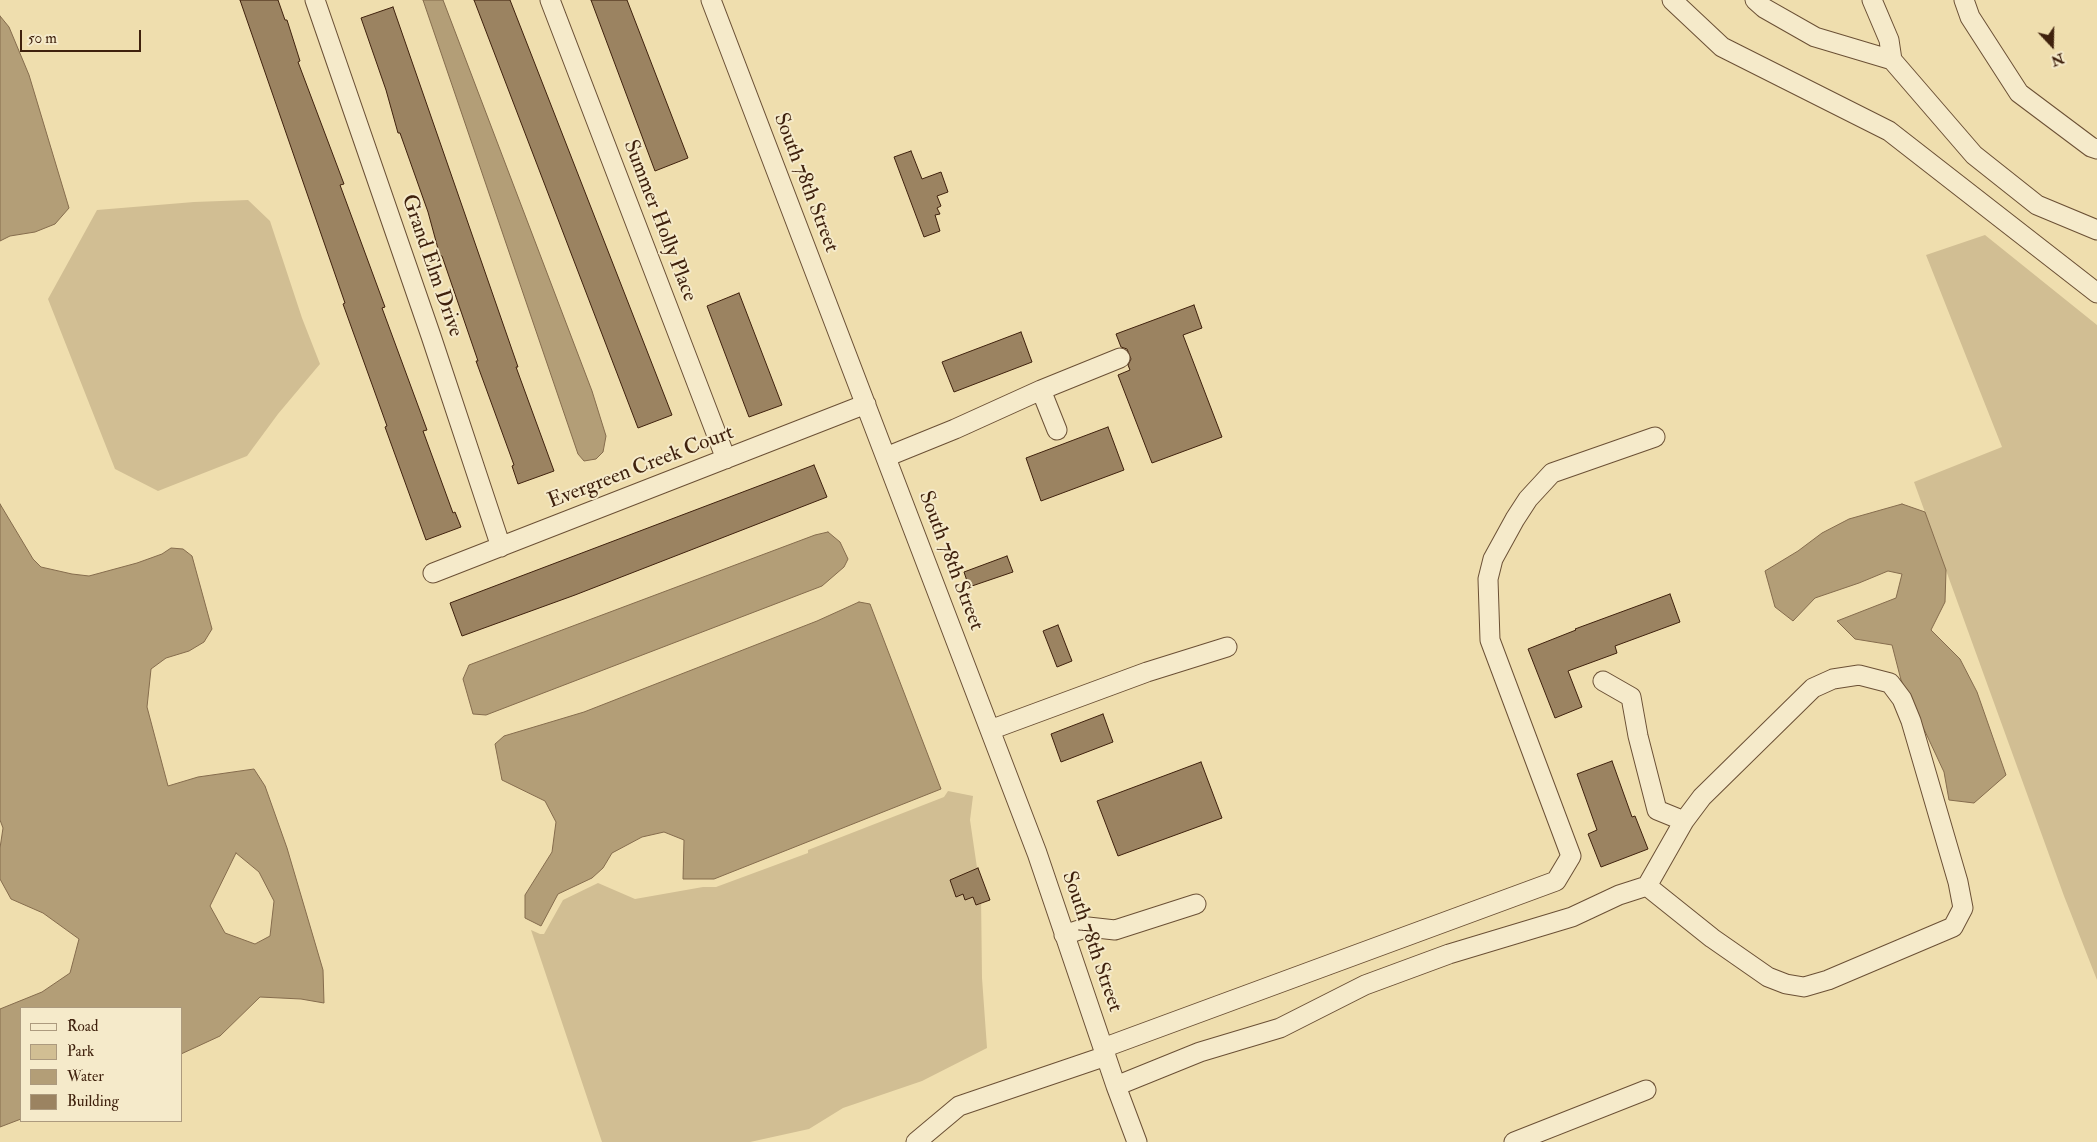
<!DOCTYPE html>
<style>
body{margin:0}
#map{position:relative;width:2097px;height:1142px;overflow:hidden;background:#efdeae;font-family:"IM FELL Double Pica",serif}
canvas{display:block}
.legend{position:absolute;left:20px;top:1007px;width:162px;height:115px;box-sizing:border-box;background:#f5eaca;border:1px solid #ac9a7e;margin:0;padding:6px 9px;list-style:none;font-size:15px;color:#3f210d}
.legend li{display:flex;align-items:center;gap:10px;height:25px}
.legend b{width:25px;border:1px solid #ac9a7e}
.north{position:absolute;left:2027px;top:20px;width:50px;height:50px;-webkit-text-stroke:4px #f5eaca;paint-order:stroke;rotate:159deg;font-size:14px;font-weight:700;line-height:20px;text-align:center;color:#3f210d}
.north::after{content:'';display:block;margin:auto;width:18px;height:22px;background:#3f210d;clip-path:polygon(50% 0,100% 100%,50% 72%,0 100%)}
.scale{position:absolute;left:20px;top:30px;width:121px;height:22px;box-sizing:border-box;border:2px solid #3f210d;border-top:0;padding-left:6px;font-size:15px;line-height:18px;white-space:nowrap;color:#3f210d;-webkit-text-stroke:4px #f5eaca;paint-order:stroke}
</style>
<div id="map">
<canvas width="2097" height="1142"></canvas>
<ul class="legend">
<li><b style="height:6px;background:#f5eaca"></b>Road</li>
<li><b style="height:14px;background:#d1be93"></b>Park</li>
<li><b style="height:14px;background:#b39e77"></b>Water</li>
<li><b style="height:14px;background:#9b8361"></b>Building</li>
</ul>
<div class="north">N</div>
<div class="scale">50 m</div>
</div>
<script>
const ctx = document.querySelector('canvas').getContext('2d');
ctx.lineJoin = 'round';
function paint(path, color) {
  ctx.fillStyle = color;
  ctx.fill(path, 'evenodd');
}
function toPath(rows) {
  const path = new Path2D();
  for (const r of rows) {
    path.moveTo(r[0], r[1]);
    for (let i = 2; i < r.length; i += 2) path.lineTo(r[i], r[i + 1]);
  }
  return path;
}
function stroke(path, color, width, dash) {
  ctx.strokeStyle = color;
  ctx.lineWidth = width;
  ctx.lineCap = dash ? 'butt' : 'round';
  ctx.setLineDash(dash || []);
  ctx.stroke(path);
}
function write(font, color, halo, rows, align = 'center') {
  ctx.font = font + ' "IM FELL Double Pica",serif';
  ctx.lineWidth = 4;
  ctx.setLineDash([]);
  ctx.textBaseline = 'middle';
  ctx.strokeStyle = halo;
  ctx.fillStyle = color;
  for (const [text, x, y, turn = 0] of rows) {
    ctx.save();
    ctx.translate(x, y);
    ctx.rotate((+turn || 0) * Math.PI / 180);
    ctx.textAlign = isNaN(turn) ? turn : align;
    if (halo) ctx.strokeText(text, 0, 0);
    ctx.fillText(text, 0, 0);
    ctx.restore();
  }
}
const green = toPath([
 [248,200,270,221,302,318,320,364,278,414,247,456,158,491,115,469,48,299,97,210,194,202],
 [1985,235,2097,325,2097,980,2064,896,1914,482,2002,447,1926,255],
 [948,791,973,796,970,820,981,895,982,978,987,1048,922,1081,843,1108,809,1129,750,1142,602,1142,531,930,540,934,544,934,563,900,598,883,635,899,703,887,716,887,808,853,808,850,944,797]
]);
const water = toPath([
 [423,0,443,0,592,391,606,436,603,452,596,459,584,461,578,454,423,0],
 [0,16,9,27,29,75,69,208,55,224,35,232,10,236,0,241,0,16],
 [0,504,33,559,41,567,72,574,89,576,137,563,162,554,171,548,183,549,192,556,212,629,204,642,189,651,166,658,151,669,147,707,168,786,198,777,254,769,265,786,287,848,323,970,324,1003,301,999,260,997,220,1036,181,1054,181,1008,21,1008,21,1119,0,1127,0,1009,42,992,70,973,79,939,43,913,11,899,0,879,0,848,3,828,0,820,0,504],
 [236,853,259,872,274,901,270,936,255,944,225,933,210,906,236,853],
 [1902,504,1925,512,1946,570,1945,602,1931,630,1960,659,1977,692,2006,775,1974,803,1949,800,1944,772,1901,680,1892,645,1855,639,1837,621,1896,598,1902,574,1888,571,1859,583,1815,598,1793,621,1775,607,1765,571,1798,551,1822,533,1849,519,1902,504],
 [828,532,840,542,848,559,844,567,822,586,486,715,473,714,463,679,469,665,815,535,828,532],
 [859,602,870,604,941,789,714,879,683,879,684,840,664,832,642,837,612,853,603,868,592,878,558,894,541,926,525,918,525,895,552,852,556,822,545,801,502,780,495,744,504,736,584,712,817,621,859,602]
]);
const building = toPath([
 [240,0,278,0,285,20,287,20,300,61,298,62,344,184,340,185,385,307,382,308,427,430,423,431,453,513,455,512,461,527,426,540,385,427,387,426,343,304,345,303,240,0],
 [474,0,510,0,672,415,638,428,474,0],
 [591,0,627,0,688,158,655,171,591,0],
 [393,7,518,367,516,367,554,471,518,484,512,466,514,465,476,361,478,361,442,256,440,256,428,212,400,133,398,133,386,90,361,18,393,7],
 [911,151,922,179,941,172,948,192,937,196,941,206,937,208,940,214,935,215,940,231,924,237,894,157,911,151],
 [739,293,782,405,749,417,707,306,739,293],
 [1194,305,1202,328,1183,335,1222,437,1152,463,1118,375,1130,370,1128,365,1131,359,1127,349,1121,347,1116,334,1194,305],
 [1021,332,1032,362,954,392,942,362,1021,332],
 [1108,427,1124,470,1041,501,1026,458,1108,427],
 [814,465,827,497,575,595,462,636,450,603,814,465],
 [1007,556,1013,572,969,587,964,572,1007,556],
 [1670,594,1680,622,1615,646,1617,653,1568,671,1582,707,1555,718,1528,649,1576,630,1575,629,1670,594],
 [1058,625,1072,661,1057,667,1043,631,1058,625],
 [1103,714,1113,742,1061,762,1051,734,1103,714],
 [1612,761,1632,817,1635,816,1648,849,1601,867,1588,834,1597,830,1577,774,1612,761],
 [1201,762,1222,818,1118,856,1097,801,1201,762],
 [978,868,990,900,976,905,973,897,965,900,963,894,956,897,950,880,978,868]
]);
const minor = toPath([
 [315,0,431,336,501,547],
 [550,0,726,459],
 [711,0,1037,853,1116,1086,1137,1142],
 [1672,0,1722,47,1889,131,2097,293],
 [1755,0,1764,8,1815,37,1892,60,1974,155,2037,205,2097,230],
 [1872,0,1889,40,1892,60],
 [1964,0,1970,17,2019,93,2091,147,2097,149],
 [1041,390,1120,358],
 [886,457,955,429,1041,390,1057,430],
 [433,573,866,404],
 [1603,681,1631,697,1638,736,1657,810,1684,821],
 [990,730,1147,672,1227,647],
 [1064,935,1088,927,1115,930,1196,904],
 [1103,1048,1556,881,1571,856,1490,640,1488,579,1493,559,1515,519,1528,499,1552,473,1655,437],
 [1116,1086,1200,1052,1280,1028,1365,985,1449,954,1572,917,1619,895,1647,886,1712,938,1768,977,1786,984,1804,987,1828,980,1953,927,1963,908,1958,882,1911,721,1902,699,1890,683,1859,675,1833,679,1813,688,1702,797,1684,821,1647,886],
 [916,1142,959,1106,1106,1056],
 [1514,1142,1646,1090]
]);
const streetNames = [
 ["South 78th Street",805,183,69],
 ["Summer Holly Place",659,221,69],
 ["Grand Elm Drive",431,266,71],
 ["Evergreen Creek Court",641,468,-21],
 ["South 78th Street",950,561,69],
 ["South 78th Street",1091,942,71]
];
paint(green, '#d1be93');
paint(water, '#b39e77');
stroke(water, '#856c4d', 1);
paint(building, '#9b8361');
stroke(building, '#3f210d', 1);
stroke(minor, '#6b5035', 21);
stroke(minor, '#f5eaca', 19);
write('21px', '#3f210d', '#f5eaca', streetNames);
</script>
